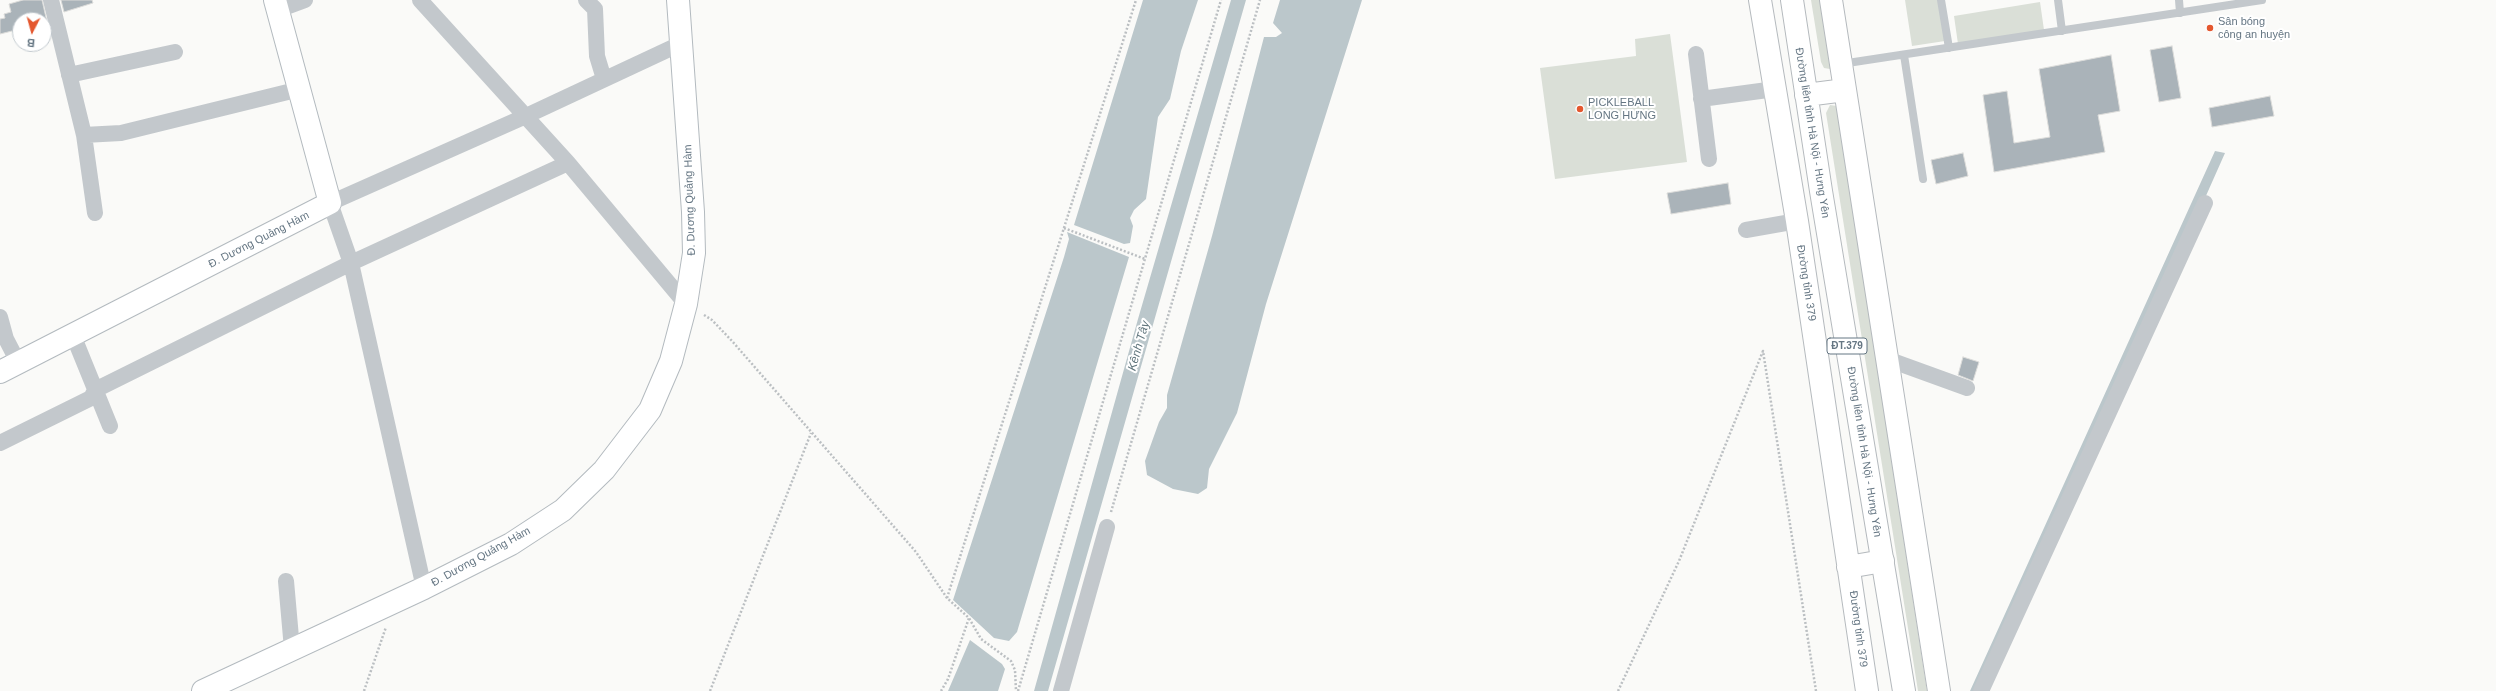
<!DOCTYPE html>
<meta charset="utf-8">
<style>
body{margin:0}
#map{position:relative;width:2496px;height:691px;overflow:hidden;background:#fafaf8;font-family:Arial,sans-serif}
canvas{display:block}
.north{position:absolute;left:12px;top:12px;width:40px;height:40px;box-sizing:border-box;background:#fff;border:1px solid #c1c8cd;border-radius:50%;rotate:186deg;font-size:11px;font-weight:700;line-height:16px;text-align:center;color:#657683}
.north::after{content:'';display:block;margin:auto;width:14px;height:18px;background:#e4572e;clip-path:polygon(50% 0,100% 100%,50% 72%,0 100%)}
</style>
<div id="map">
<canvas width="2496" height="691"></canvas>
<div class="north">B</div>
</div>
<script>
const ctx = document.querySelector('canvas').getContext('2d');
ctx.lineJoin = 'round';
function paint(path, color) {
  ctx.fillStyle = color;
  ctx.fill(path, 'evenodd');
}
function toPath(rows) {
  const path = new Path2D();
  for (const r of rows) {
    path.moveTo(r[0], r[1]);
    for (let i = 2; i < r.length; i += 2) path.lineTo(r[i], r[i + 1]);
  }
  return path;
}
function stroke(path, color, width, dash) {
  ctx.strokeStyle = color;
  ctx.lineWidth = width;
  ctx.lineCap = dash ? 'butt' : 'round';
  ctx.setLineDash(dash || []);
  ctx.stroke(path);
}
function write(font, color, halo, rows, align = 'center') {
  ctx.font = font + ' Arial,sans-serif';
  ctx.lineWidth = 4;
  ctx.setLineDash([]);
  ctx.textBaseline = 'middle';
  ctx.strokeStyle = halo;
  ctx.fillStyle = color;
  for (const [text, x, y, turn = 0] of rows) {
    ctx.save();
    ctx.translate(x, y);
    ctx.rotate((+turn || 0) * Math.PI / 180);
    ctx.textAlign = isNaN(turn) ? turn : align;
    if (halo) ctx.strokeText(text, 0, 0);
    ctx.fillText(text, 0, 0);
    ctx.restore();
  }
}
const green = toPath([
 [1811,0,1822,0,1832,64,1830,69,1824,68,1821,62],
 [1905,0,1939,0,1945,41,1912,46],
 [2040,2,2044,30,1958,44,1954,16],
 [1670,34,1687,162,1555,179,1540,68,1636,56,1635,39],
 [1830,105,1837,106,1838,111,1927,691,1918,691,1826,113]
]);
const water = toPath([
 [1143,0,1198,0,1181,51,1170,99,1158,117,1146,199,1134,210,1130,218,1133,226,1130,243,1124,244,1074,225],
 [1231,0,1246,0,1048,691,1034,691,1138,319],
 [1280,0,1362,0,1266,304,1237,413,1209,469,1207,488,1198,494,1173,489,1147,475,1145,461,1159,422,1167,408,1167,395,1212,236,1264,37,1276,37,1282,33,1273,23],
 [2215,151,2225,153,1986,691,1970,691],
 [1067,232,1129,257,1017,632,1009,641,994,638,953,600,1064,257,1069,239],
 [970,640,1002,664,1005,669,998,691,948,691]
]);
const building = toPath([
 [23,0,42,0,47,22,44,23,44,20,20,20,20,29,0,34,0,19,5,18,4,14,11,12,9,4,23,0],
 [61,0,92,0,93,3,64,12,61,0],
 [2172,46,2181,98,2159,102,2150,50,2172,46],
 [2111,55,2120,111,2098,115,2105,152,1994,172,1983,95,2007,91,2014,143,2050,137,2039,69,2111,55],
 [2270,96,2274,116,2212,127,2209,108,2270,96],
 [1963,153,1968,176,1936,184,1931,160,1963,153],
 [1728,183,1731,204,1671,214,1667,193,1728,183],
 [1963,357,1979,362,1973,381,1958,375,1963,357]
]);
const path = toPath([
 [1064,228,1145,259],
 [704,315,712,320,732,341,916,552,947,598,969,618,981,639,1011,661,1015,670,1016,691],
 [1111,512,1260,0],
 [947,598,1136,0],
 [364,691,386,627],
 [710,691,811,433],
 [941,691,948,679,969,618],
 [1018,691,1221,0],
 [1618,691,1679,561,1763,351,1816,691]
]);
const lane = toPath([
 [1941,0,1949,48],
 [2058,0,2062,31],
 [2179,0,2180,13],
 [1904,55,1923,179],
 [1841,64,2262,0]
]);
const street = toPath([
 [51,0,84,135,95,213],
 [420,0,568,163,686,304],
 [586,0,595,9,597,56,604,79],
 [278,10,305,0],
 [1696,54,1709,159],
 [69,75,175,52],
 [1701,99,1775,89],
 [84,135,121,133,300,89],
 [1746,230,1797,221],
 [0,317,6,339,19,364],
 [73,335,110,426],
 [1887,359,1967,388],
 [0,443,91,398,95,390,351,263,568,163],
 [286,581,292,649],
 [424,588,351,263,330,203,526,116,680,44],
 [1061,691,1107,527],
 [1981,691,2205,203]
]);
const secondary = toPath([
 [0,372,330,203,275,0],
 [203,691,424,588,511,544,563,510,604,470,650,410,671,361,686,304,694,253,693,212,678,0]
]);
const primary = toPath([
 [1760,0,1797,221,1867,691],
 [1848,567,1883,561]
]);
const highway = toPath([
 [1792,0,1821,191,1904,691],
 [1831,0,1939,691],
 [1806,95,1845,90]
]);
const markers = [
 [2210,28,4,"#e4572e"],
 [1580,109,4,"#e4572e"]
];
const shields = [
 [1847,346,40]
];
const shieldNames = [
 ["ĐT.379",1847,346]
];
const poiNames = [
 ["Sân bóng",2218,22],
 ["công an huyện",2218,35],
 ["PICKLEBALL",1588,103],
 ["LONG HƯNG",1588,116]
];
const streetNames = [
 ["Đường liên tỉnh Hà Nội - Hưng Yên",1812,133,81],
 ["Đ. Dương Quảng Hàm",690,200,-92],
 ["Đ. Dương Quảng Hàm",259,240,-27],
 ["Đường tỉnh 379",1806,283,81],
 ["Đường liên tỉnh Hà Nội - Hưng Yên",1864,452,81],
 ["Đ. Dương Quảng Hàm",481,557,-29],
 ["Đường tỉnh 379",1858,629,82]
];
const waterNames = [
 ["Kênh Tây",1139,346,-74]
];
paint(green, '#dadfd7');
paint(water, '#bbc7cb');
paint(building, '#aab3b9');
stroke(building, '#dcdcda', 1);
stroke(secondary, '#b3babf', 24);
stroke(primary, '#b5babe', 24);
stroke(highway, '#b4b9bd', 24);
stroke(path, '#bbbfc2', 2.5, [2, 2]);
stroke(lane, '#c3c8cc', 8);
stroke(street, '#c3c8cc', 16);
stroke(secondary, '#fff', 22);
stroke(primary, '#fff', 22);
stroke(highway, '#fff', 22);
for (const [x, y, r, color] of markers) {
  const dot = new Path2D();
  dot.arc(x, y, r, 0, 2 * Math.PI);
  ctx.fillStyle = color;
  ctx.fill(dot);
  stroke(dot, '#fff', 1.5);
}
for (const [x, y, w] of shields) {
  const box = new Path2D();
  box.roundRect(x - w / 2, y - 8, w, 16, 3);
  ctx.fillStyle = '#fff';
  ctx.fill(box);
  stroke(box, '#657683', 1);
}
write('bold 10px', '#657683', null, shieldNames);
write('11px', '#657683', '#fff', poiNames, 'left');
write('11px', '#657683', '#fff', streetNames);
write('italic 12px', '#60757c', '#fff', waterNames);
</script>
